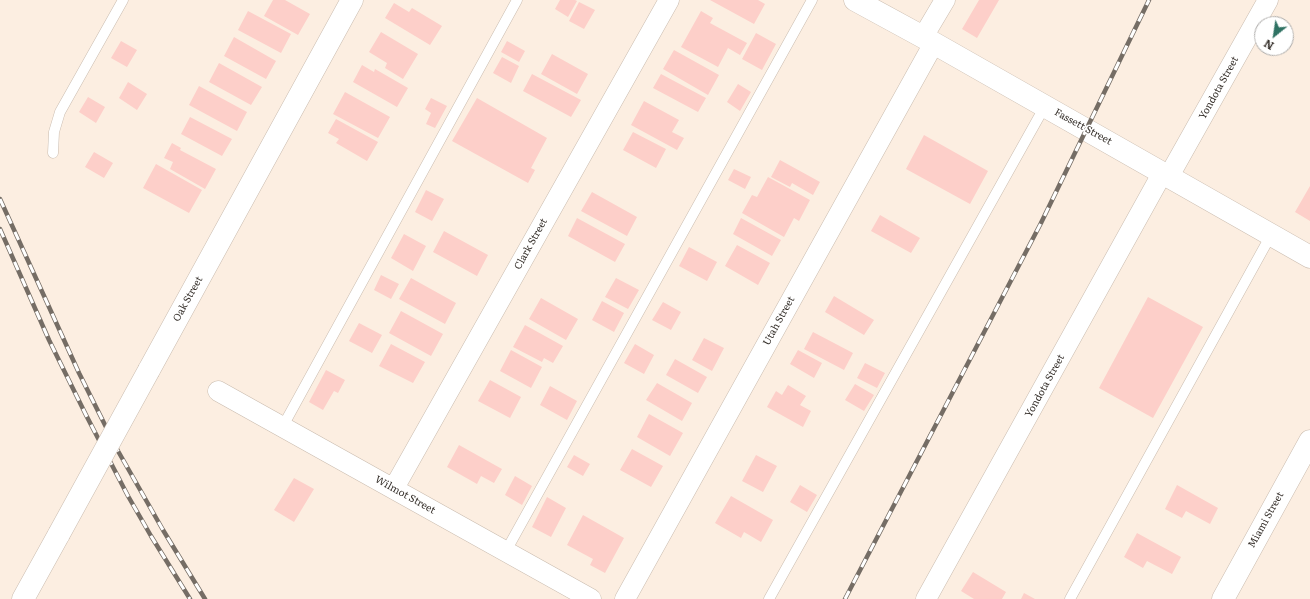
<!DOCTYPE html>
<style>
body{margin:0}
#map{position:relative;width:1310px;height:599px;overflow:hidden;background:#fceee1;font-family:Literata,serif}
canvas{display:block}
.north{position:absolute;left:1254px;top:16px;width:40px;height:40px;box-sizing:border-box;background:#fff;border:1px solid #afadab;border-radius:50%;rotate:210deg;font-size:11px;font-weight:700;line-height:16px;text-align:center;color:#38322d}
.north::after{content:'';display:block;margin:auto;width:14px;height:18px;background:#2f7263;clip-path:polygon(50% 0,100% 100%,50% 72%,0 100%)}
</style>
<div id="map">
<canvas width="1310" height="599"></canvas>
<div class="north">N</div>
</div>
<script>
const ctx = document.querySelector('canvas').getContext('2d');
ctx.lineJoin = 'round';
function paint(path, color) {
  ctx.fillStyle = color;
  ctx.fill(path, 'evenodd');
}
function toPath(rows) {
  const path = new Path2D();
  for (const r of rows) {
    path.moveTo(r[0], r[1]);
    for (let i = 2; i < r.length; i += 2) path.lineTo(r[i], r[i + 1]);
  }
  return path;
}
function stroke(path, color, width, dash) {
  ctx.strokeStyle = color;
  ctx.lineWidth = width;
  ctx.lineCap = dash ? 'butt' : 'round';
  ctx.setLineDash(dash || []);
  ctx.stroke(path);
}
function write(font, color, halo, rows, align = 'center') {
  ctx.font = font + ' Literata,serif';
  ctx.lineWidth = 3;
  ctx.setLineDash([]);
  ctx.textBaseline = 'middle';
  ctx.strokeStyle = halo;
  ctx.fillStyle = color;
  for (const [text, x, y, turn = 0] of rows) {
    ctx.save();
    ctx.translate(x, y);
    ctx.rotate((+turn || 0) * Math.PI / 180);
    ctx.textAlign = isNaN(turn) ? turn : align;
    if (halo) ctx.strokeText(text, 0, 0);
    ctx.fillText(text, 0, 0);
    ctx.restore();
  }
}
const building = toPath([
 [273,0,285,0,310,14,298,35,264,16],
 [560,0,575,0,577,1,568,17,555,9],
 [710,0,758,0,765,4,754,24],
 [979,0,999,0,977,38,962,29],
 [579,2,595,10,584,29,569,21],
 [394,3,409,12,412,8,442,26,430,45,385,18],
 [248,11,291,34,281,53,238,30],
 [701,11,713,18,710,23,747,43,740,55,728,48,718,67,681,47],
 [381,32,418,54,403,79,385,68,387,63,369,52],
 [756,33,776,44,762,70,742,59],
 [234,37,276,61,266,79,224,56],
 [121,41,137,50,127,67,111,58],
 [507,41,525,51,519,62,501,52],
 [674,50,719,75,708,95,663,69],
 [552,54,588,74,577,94,541,74],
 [502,57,519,66,511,83,493,73],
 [219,63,262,87,251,105,209,82],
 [362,65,374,72,375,69,408,88,397,107,353,82],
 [532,74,581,100,571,117,523,91],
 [661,74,706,98,698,112,653,88],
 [128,82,147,94,137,110,119,98],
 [738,84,751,92,740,111,727,102],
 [199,86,247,112,237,131,189,105],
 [345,92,390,117,378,138,333,114],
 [88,97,105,107,96,123,79,112],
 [431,98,447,106,435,128,426,124,431,113,425,109],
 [477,98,547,138,531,168,535,170,528,183,452,141],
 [644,101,679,120,672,132,684,138,677,150,631,125],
 [190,117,232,139,222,156,181,134],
 [336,119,378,142,367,161,336,143,339,139,328,133],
 [633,132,666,149,656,168,623,150],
 [924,135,988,171,970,204,906,169],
 [172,143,181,148,180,150,216,169,205,189,170,169,173,162,164,158],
 [94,152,113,163,104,178,85,167],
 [780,160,820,182,813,195,792,183,790,187,771,177],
 [156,164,202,190,189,213,143,188],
 [734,169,751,177,745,189,728,180],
 [768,177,810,200,799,221,794,218,784,237,742,213,752,195,757,197],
 [1310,186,1310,221,1295,212],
 [426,190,444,199,432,221,415,212],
 [592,192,637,217,627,236,581,211],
 [880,215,920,238,911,253,871,231],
 [577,218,625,244,615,262,568,236],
 [741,218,781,240,772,256,733,234],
 [444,231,488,255,477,276,433,252],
 [404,234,426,246,413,271,391,258],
 [737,245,770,263,758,285,725,266],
 [689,247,717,262,707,281,679,266],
 [381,275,399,284,391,299,374,290],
 [411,278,456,303,445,324,399,299],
 [616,278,639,290,628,309,605,297],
 [834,296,874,320,864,335,825,312],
 [1148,297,1203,327,1153,418,1099,388],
 [541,298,578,319,566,340,529,319],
 [602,301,624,313,614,332,592,320],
 [663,302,681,312,671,330,652,320],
 [401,311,443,334,431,356,389,333],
 [359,323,382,335,372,353,349,341],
 [525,325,563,346,553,363,544,358,542,362,513,347],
 [813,332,853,353,844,370,804,349],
 [704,338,724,348,712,371,692,360],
 [391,344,425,362,413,383,379,366],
 [635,344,654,355,644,374,624,363],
 [511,350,542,367,531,388,500,371],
 [798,350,822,363,814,378,790,364],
 [675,359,707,377,698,393,666,375],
 [865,363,885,373,877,388,857,378],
 [326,370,345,380,338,393,334,391,323,410,309,402],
 [490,380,521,397,510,418,478,401],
 [657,383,692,403,682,421,646,400],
 [855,384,874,395,864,411,845,400],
 [788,385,806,396,800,405,811,411,803,427,767,407,776,391,782,395],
 [550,386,577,401,567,420,540,405],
 [649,414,683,433,670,456,637,437],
 [459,445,502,469,494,483,481,476,477,484,447,467],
 [632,449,663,466,651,487,620,470],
 [574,455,590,464,583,476,567,467],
 [756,455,777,466,763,492,742,481],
 [515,476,532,486,522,505,505,495],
 [294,478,314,489,294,522,274,510],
 [800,485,817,495,807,512,790,502],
 [1177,485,1218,508,1210,524,1186,511,1182,518,1165,509],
 [731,496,773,520,761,542,744,532,741,538,715,523],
 [547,497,566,508,551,537,532,527],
 [583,515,624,538,605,573,590,565,593,559,567,545],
 [1137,533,1181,557,1172,574,1147,561,1143,568,1124,557],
 [973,572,1006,592,1002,599,974,599,961,591],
 [1024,593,1035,599,1021,599]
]);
const service = toPath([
 [53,153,54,132,60,112,123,0],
 [283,426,517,0],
 [506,551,812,0],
 [769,599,1045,106],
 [1070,599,1271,235]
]);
const minor = toPath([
 [923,37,945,0],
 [1169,176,1268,0],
 [218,391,591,599],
 [394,488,669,0],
 [625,599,934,43],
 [926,599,1163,172]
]);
const tertiary = toPath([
 [1223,599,1310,441]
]);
const secondary = toPath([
 [855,0,923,37,1310,257],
 [149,370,352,0],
 [23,599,59,534]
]);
const rail = toPath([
 [0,199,79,373,118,451,163,530,205,599],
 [0,229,49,340,86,415,128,496,151,536,190,599],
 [845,599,1041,223,1149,0]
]);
const secondaryBridge = toPath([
 [59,534,149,370]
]);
const streetNames = [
 ["Yondota Street",1219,88,-61],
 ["Fassett Street",1083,127,29],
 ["Clark Street",531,244,-61],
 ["Oak Street",188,299,-61],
 ["Utah Street",779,321,-61],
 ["Yondota Street",1045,386,-61],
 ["Wilmot Street",405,495,29],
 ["Miami Street",1266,520,-61]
];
paint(building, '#fdcfc9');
stroke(service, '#c9bbae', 11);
stroke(minor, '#c9bbae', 21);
stroke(tertiary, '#c9bbae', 23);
stroke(secondary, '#c9bbae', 23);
stroke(service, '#fff', 10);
stroke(minor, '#fff', 20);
stroke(tertiary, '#fff', 22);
stroke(secondary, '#fff', 22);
stroke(rail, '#756d65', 4.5);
stroke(rail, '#fff', 3, [9]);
stroke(secondaryBridge, '#c9bbae', 23, []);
stroke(secondaryBridge, '#fff', 22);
write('10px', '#38322d', '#fff', streetNames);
</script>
